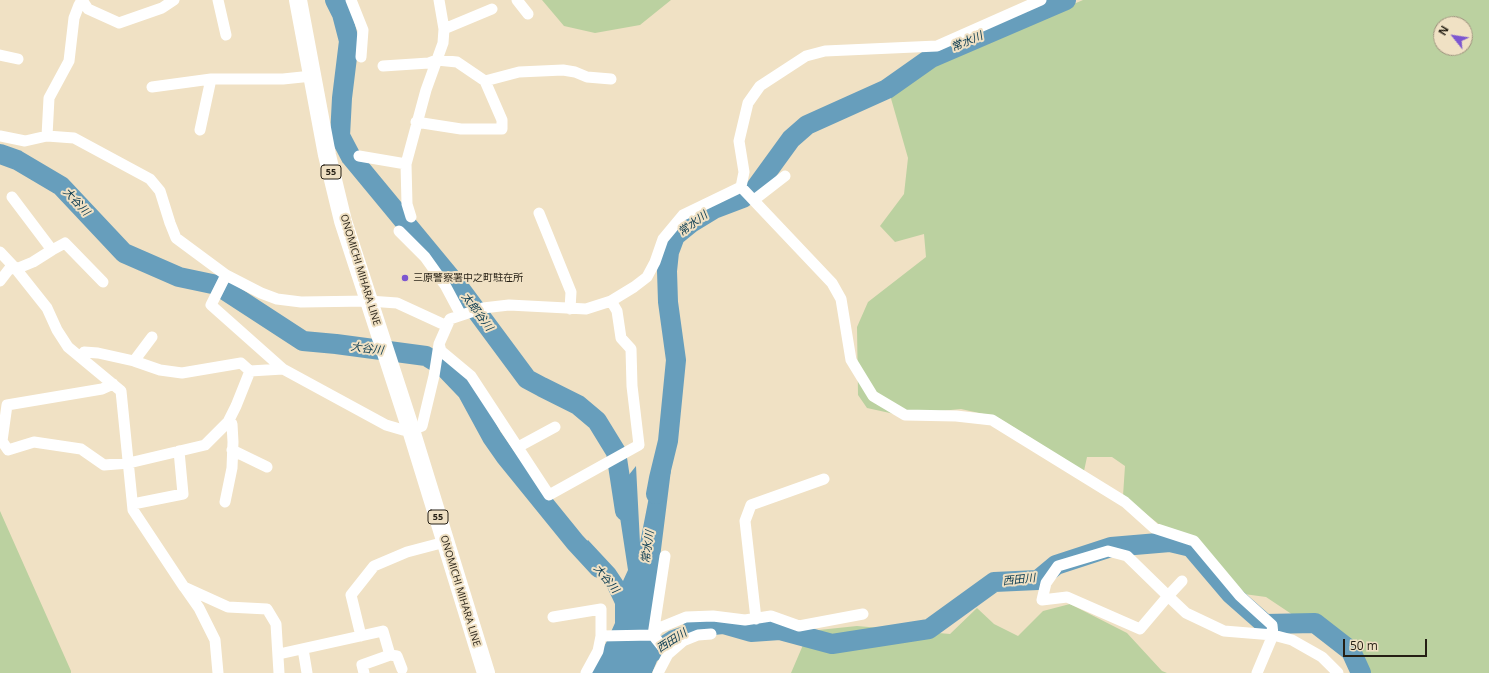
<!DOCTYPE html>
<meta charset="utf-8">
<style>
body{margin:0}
#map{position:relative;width:1489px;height:673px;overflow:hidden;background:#f0e1c4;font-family:"Open Sans",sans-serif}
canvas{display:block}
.north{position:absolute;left:1433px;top:16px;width:40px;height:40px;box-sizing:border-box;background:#f0e1c4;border:1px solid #9f937e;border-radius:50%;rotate:300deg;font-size:11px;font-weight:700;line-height:16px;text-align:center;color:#251f14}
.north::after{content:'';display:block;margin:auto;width:14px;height:18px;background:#7c56d0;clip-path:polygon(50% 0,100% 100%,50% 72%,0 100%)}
.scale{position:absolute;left:1343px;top:639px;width:84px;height:18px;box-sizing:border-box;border:2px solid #251f14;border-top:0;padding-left:5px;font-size:12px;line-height:14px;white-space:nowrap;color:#251f14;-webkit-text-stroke:3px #f0e1c4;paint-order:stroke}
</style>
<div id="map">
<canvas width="1489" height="673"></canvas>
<div class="north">N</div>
<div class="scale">50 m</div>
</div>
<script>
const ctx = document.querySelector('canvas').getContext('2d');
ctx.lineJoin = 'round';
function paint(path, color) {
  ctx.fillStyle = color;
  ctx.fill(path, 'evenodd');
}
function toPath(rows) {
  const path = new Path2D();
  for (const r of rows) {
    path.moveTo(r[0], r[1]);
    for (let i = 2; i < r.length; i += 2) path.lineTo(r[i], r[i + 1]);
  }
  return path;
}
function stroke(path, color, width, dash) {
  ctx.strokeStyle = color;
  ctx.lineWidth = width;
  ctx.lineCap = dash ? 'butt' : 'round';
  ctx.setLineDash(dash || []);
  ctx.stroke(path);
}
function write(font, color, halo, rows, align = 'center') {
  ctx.font = font + ' "Open Sans","Noto Sans JP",sans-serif';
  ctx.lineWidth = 4;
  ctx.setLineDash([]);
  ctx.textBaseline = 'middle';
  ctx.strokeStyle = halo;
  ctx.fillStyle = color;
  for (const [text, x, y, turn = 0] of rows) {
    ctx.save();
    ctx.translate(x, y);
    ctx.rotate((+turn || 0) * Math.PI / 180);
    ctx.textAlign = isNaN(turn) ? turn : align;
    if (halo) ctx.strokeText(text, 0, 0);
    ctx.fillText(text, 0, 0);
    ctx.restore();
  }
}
const green = toPath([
 [542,0,671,0,640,25,595,33,564,26],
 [1083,0,1489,0,1489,673,1366,673,1356,649,1316,618,1296,617,1266,597,1244,594,1196,540,1160,525,1123,496,1125,466,1112,457,1087,457,1084,471,997,417,961,409,899,415,867,408,858,395,857,327,868,302,926,257,924,234,895,242,880,226,904,194,908,158,890,95,934,64],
 [1441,24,1465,24,1465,48,1441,48],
 [0,511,71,671,71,673,0,673],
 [1070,604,1127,633,1162,671,1167,673,791,673,809,631,857,626,950,634,977,608,994,624,1018,636,1043,611]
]);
const water = toPath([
 [636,466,640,543,655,466,671,470,653,613,652,642,669,631,695,622,723,621,716,630,697,633,657,661,652,673,588,673,606,643,615,623,615,604,607,587,579,551,588,540,615,569,623,581,628,570,616,491]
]);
const river = toPath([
 [335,0,342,14,349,41,342,98,340,136,351,157,461,290,527,379,542,387,578,405,597,421,616,452,625,511],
 [0,154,17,160,61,186,124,253,179,277,217,285,303,341,336,344,426,356,444,367,467,391,492,437,506,457,575,542,599,568],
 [656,494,659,478,668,441,676,360,668,302,667,271,669,252,675,236,691,223,714,209,743,198,754,190,791,139,807,125,887,89,931,58,1066,0],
 [693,627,723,624,751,632,780,630,832,644,929,629,994,582,1038,580,1056,565,1111,547,1170,542,1191,547,1231,594,1265,624,1315,623,1351,651,1361,673]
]);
const minor = toPath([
 [82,0,88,9,119,23,162,8,174,0],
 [218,0,226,35],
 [351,0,363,30,361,57],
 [517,0,528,14],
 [444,29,492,9],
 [0,55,18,59],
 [383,66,429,63,437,60,457,62,485,81,502,120,502,129,461,129,416,122],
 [485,81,519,72,563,70,575,72,587,77,611,79],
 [152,87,211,79,283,79,312,76],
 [200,130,211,79],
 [0,136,25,141,47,136,74,138,150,179,160,191,170,223,176,238,226,275,261,293,277,299,301,302,369,301,397,303,447,326],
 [47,136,49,98,69,61,74,18,79,5,82,0],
 [359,156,406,164],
 [741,187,832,283,841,299,851,360,873,396,905,415,956,416,992,420,1125,502,1154,528,1194,541,1240,596,1272,625,1273,635,1257,673],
 [12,197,52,250],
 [754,200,785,176],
 [539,213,571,292,570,309],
 [411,217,407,204,406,164,426,90,443,43,444,29,439,0],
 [399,231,425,257,445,285,461,315],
 [0,252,16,269,47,308,57,330,68,347,121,391,133,510,184,587,228,607,267,609,276,624,279,673],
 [226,275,211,305,283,369],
 [0,281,10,268,16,269,33,262,52,250,65,243,103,282],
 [611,301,617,311,621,338,631,349,632,386,639,445,549,495,471,376,441,351,439,344,450,319,483,308,509,305,586,309,611,301,634,287,647,277,655,262,663,239,683,215,741,187,744,172,739,141,748,103,760,86,806,56,825,51,937,46,1041,0],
 [81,357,84,352,98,353,134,361,160,370,182,373,241,363,250,371],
 [134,361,152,337],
 [113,384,102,389,7,405,2,441,8,450,34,442,81,449,104,465,129,463,205,445,228,422,236,406,250,371,283,369,386,425,403,430,411,430,422,426,434,376,439,344],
 [518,447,555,427],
 [232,450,267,467],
 [225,502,232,468,233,442,232,424,228,422],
 [133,504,183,494,179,451],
 [665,556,653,635,668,654],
 [1182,581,1168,596,1140,629,1067,597,1042,600,1046,583,1058,566,1108,551,1127,556,1168,596,1186,613,1224,631,1273,635,1292,640,1322,657,1338,673],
 [185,588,199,608,215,640,218,673],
 [553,617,601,609,601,636,598,651,586,673],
 [756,619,745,521,751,505,824,479],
 [361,636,351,595,374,566,407,552,445,542],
 [601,636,653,635,659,628,686,617,713,616,745,620,771,616,799,626,863,614],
 [303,649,307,673],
 [279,654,383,631,390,655],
 [364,673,362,665,390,655,397,656,402,669],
 [658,673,668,654,683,641,698,635,711,634]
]);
const primary = toPath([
 [298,0,327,155,343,221,411,430,486,673]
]);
const markers = [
 [405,278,4,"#7c56d0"]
];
const shields = [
 [331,172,20],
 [438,517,20]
];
const shieldNames = [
 ["55",331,172],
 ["55",438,517]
];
const streetNames = [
 ["ONOMICHI MIHARA LINE",360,270,73],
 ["ONOMICHI MIHARA LINE",460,591,73]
];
const poiNames = [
 ["三原警察署中之町駐在所",413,278]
];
const waterNames = [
 ["常水川",967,42,-23],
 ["大谷川",76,202,47],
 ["常水川",693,224,-36],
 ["太郎谷川",477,312,53],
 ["大谷川",367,349,7],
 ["常水川",648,547,-82],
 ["大谷川",606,579,51],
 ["西田川",1019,580,-6],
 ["西田川",672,641,-33]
];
paint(green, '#bbd1a0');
paint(water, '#679ebc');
stroke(river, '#679ebc', 20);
stroke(minor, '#fff', 11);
stroke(primary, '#fff', 18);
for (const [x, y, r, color] of markers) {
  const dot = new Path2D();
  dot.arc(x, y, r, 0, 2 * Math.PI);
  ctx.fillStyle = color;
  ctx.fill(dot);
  stroke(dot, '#f0e1c4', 1.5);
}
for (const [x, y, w] of shields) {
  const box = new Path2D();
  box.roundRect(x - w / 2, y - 7, w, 14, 3);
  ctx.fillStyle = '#f0e1c4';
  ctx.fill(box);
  stroke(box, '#251f14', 1);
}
write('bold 9px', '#251f14', null, shieldNames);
write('10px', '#251f14', '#f0e1c4', streetNames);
write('10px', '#251f14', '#f0e1c4', poiNames, 'left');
write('italic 11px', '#08394f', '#f0e1c4', waterNames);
</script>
